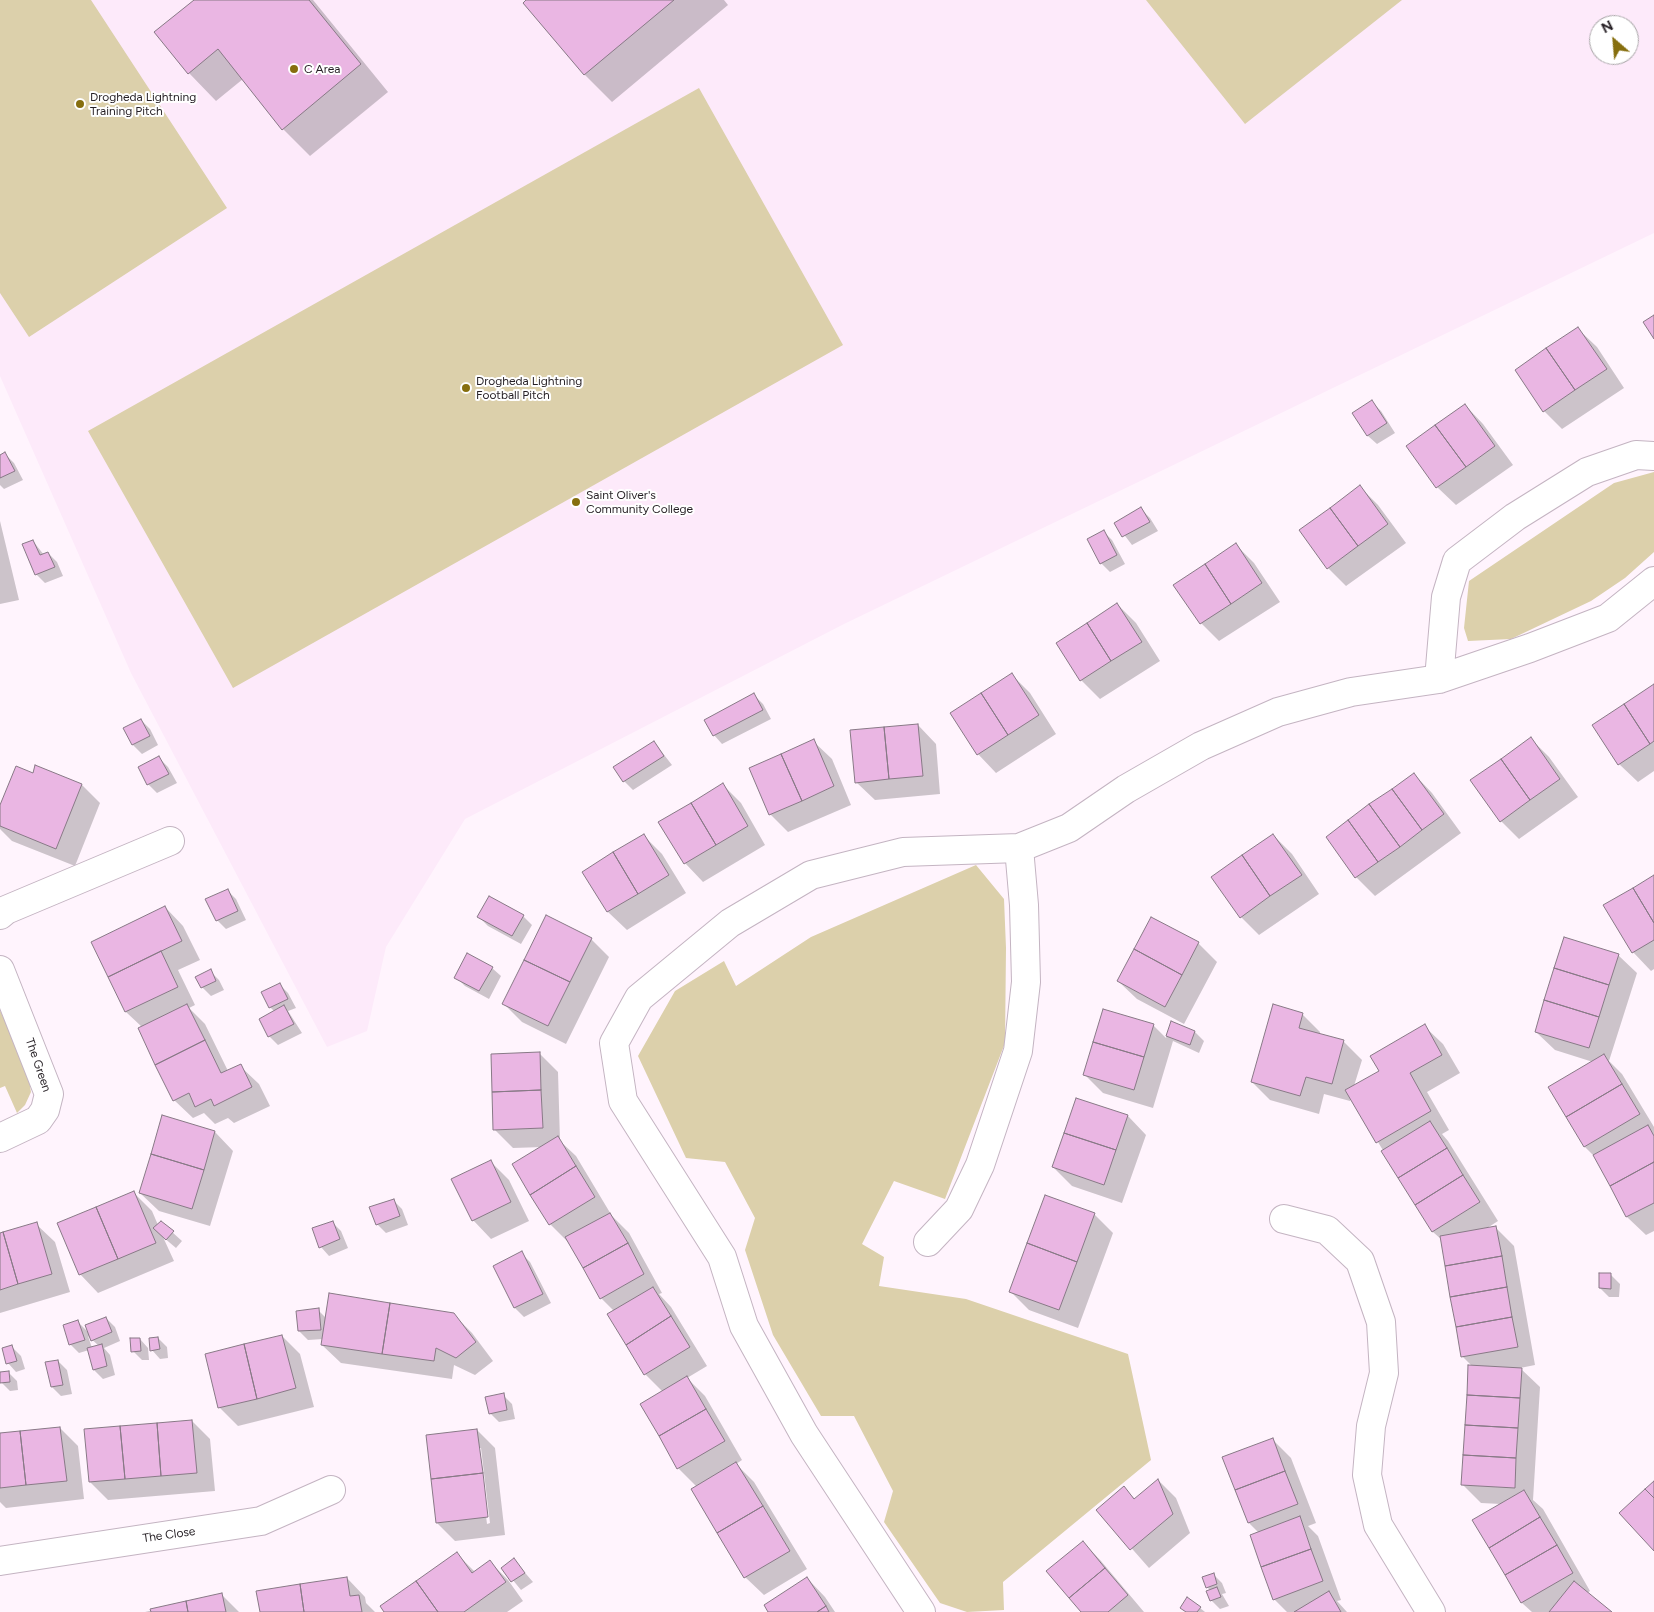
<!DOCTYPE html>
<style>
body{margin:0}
#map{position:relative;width:1654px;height:1612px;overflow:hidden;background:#fff4fd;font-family:Figtree,sans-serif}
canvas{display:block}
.north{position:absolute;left:1589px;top:15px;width:50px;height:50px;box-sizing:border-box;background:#fff;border:1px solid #a8a5a7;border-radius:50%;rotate:333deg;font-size:14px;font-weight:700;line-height:20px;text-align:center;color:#251f24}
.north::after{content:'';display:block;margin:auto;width:18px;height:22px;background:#866e0e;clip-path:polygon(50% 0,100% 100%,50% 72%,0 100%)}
</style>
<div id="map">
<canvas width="1654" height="1612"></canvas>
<div class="north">N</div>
</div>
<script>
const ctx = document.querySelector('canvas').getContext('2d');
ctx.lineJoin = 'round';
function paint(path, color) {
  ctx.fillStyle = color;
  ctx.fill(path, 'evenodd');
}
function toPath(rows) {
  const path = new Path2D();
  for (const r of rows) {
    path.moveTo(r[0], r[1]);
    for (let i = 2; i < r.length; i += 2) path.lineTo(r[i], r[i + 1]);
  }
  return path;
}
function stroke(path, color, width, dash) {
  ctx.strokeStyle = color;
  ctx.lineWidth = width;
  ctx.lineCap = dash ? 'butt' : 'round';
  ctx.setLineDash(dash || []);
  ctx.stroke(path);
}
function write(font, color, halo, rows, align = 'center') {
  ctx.font = font + ' Figtree,sans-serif';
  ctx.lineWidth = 4;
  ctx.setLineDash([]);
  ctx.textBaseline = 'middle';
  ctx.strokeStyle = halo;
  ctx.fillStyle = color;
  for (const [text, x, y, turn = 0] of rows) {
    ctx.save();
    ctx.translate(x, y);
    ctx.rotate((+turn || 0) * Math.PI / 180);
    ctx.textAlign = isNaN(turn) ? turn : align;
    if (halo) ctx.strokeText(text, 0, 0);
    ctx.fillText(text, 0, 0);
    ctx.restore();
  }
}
const built = toPath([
 [0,0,1654,0,1654,233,844,624,465,819,386,947,367,1031,327,1047,131,673,0,376],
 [1599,25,1629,25,1629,55,1599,55]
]);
const green = toPath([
 [0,0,91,0,227,208,29,337,0,293],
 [1146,0,1402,0,1245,124],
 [699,88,843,345,233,688,88,431],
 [1654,472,1654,552,1625,578,1591,601,1511,639,1468,641,1464,628,1469,581,1614,483],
 [976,865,1004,899,1006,948,1005,1043,945,1199,894,1181,862,1244,884,1257,879,1286,966,1299,1128,1354,1151,1460,1003,1582,1004,1610,967,1612,940,1603,884,1522,893,1491,854,1416,821,1416,773,1335,745,1250,755,1218,725,1162,686,1158,638,1056,675,991,724,961,736,986,811,937],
 [0,1010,28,1074,31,1092,25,1105,17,1113,5,1086,0,1088]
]);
const shadow = toPath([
 [196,0,313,0,388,92,310,156,283,129,243,79,216,101,189,73],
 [528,0,724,0,728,5,612,102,585,75,524,3],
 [1578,329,1597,347,1624,388,1562,429,1544,411],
 [1372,402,1381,411,1395,433,1377,444,1368,436,1354,414],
 [1465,405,1483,424,1513,465,1456,505,1437,487],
 [5,454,14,463,23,480,4,489,0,485,0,456],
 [1360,487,1378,505,1406,543,1346,586,1328,568],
 [1141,509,1150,518,1158,531,1132,545,1116,524],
 [0,521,19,600,0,604],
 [1103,531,1112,540,1125,564,1110,572,1101,563],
 [33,541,44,555,48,553,57,562,63,576,45,583,36,574],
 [1236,545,1254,563,1280,602,1219,641,1201,623],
 [1117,604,1136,623,1160,661,1100,699,1081,680,1057,643],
 [1012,675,1030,693,1056,734,996,773,978,754],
 [1654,686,1654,771,1638,782,1619,764],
 [754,695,763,704,771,719,722,744,714,735],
 [141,720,150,729,158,745,142,754,133,745],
 [918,725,936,744,940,794,875,800,856,782],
 [1531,739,1549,757,1578,797,1519,839,1501,821],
 [813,741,832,759,851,805,788,832,770,814],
 [654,742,672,765,633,790,624,781],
 [159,758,168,767,177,783,157,793,148,784],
 [33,774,82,785,100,803,75,866,12,841,0,829,0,808],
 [1414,774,1432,793,1461,833,1375,896,1356,877,1327,837],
 [723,785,741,803,765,845,703,882,685,863],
 [1273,835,1292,854,1319,894,1259,935,1241,917],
 [644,836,662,854,686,893,627,930,608,912,584,872],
 [1654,877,1654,969,1651,971,1633,952],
 [227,890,236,899,246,920,226,929,217,920],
 [165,907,183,926,200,960,178,970,195,1005,189,1008,205,1024,228,1071,240,1066,259,1084,270,1106,234,1123,228,1118,215,1124,204,1113,193,1118,174,1100,142,1027,126,1012,93,943],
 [523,916,532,925,521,944,488,926,479,917],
 [1152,919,1198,943,1217,962,1184,1024,1137,999,1118,981],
 [591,939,609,957,566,1044,522,1022,504,1004],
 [1618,955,1637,973,1609,1061,1622,1074,1654,1127,1654,1231,1646,1235,1627,1217,1596,1158,1585,1147,1593,1062,1555,1050,1536,1032],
 [492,968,501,976,489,999,465,986,456,977],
 [210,971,219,980,224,990,211,996,202,987],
 [279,984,288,993,296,1008,288,1011,302,1033,278,1045,269,1036,275,1012,270,1007],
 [1302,1014,1320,1032,1320,1035,1343,1041,1362,1060,1354,1086,1381,1071,1424,1026,1443,1044,1460,1073,1427,1092,1449,1130,1442,1134,1448,1141,1498,1221,1484,1230,1496,1228,1514,1246,1535,1365,1520,1368,1540,1387,1533,1500,1543,1509,1590,1591,1587,1593,1610,1612,1532,1612,1522,1603,1474,1520,1501,1504,1481,1503,1463,1485,1472,1366,1462,1356,1442,1240,1433,1232,1351,1098,1350,1101,1324,1094,1319,1114,1270,1100,1252,1082],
 [1172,1023,1195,1032,1204,1041,1199,1053,1173,1041,1153,1108,1103,1093,1085,1075,1153,1025,1166,1038],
 [539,1053,558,1072,560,1141,576,1156,612,1216,629,1233,662,1293,659,1294,671,1307,707,1366,687,1378,705,1396,742,1460,736,1464,754,1482,807,1569,764,1595,745,1577,697,1487,678,1468,641,1405,663,1392,645,1374,609,1314,614,1311,601,1298,568,1242,550,1224,543,1147,513,1148,494,1129],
 [1128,1116,1146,1135,1122,1203,1072,1186,1053,1167],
 [215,1132,233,1151,210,1226,159,1211,140,1193],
 [490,1161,509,1180,529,1221,491,1239,473,1220],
 [134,1193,152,1211,158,1225,161,1222,182,1241,176,1248,163,1237,174,1261,98,1293,80,1274],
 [393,1200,402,1209,408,1225,386,1233,377,1224],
 [1094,1214,1113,1233,1078,1328,1029,1310,1010,1291],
 [332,1222,341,1231,348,1248,329,1256,321,1247],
 [36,1224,55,1242,70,1292,0,1313,0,1234],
 [521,1253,530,1262,551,1303,524,1317,515,1308,495,1266],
 [1611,1275,1620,1284,1619,1297,1609,1297,1600,1288],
 [318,1310,326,1318,453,1314,472,1333,493,1361,475,1375,454,1365,452,1379,341,1363,322,1345,323,1339,308,1340,299,1331],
 [106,1318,115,1327,120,1341,104,1348,110,1355,115,1375,103,1379,94,1370,89,1350,79,1353,70,1344,78,1322,90,1334],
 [88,1336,99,1346,92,1348],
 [282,1336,300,1354,314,1407,238,1426,220,1408,206,1355],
 [158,1338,167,1347,168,1358,160,1359,152,1350],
 [140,1339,148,1348,149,1360,142,1360,133,1351],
 [12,1347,21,1356,25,1369,16,1372,8,1363],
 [58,1361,67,1370,72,1394,61,1396,52,1387],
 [8,1372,17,1381,18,1390,10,1391,1,1382,0,1373],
 [503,1395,512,1404,515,1419,499,1422,490,1413],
 [192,1421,210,1439,215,1491,108,1500,90,1482],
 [60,1428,78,1446,84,1499,6,1508,0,1502,0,1435],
 [477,1430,495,1448,505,1535,455,1541,437,1523],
 [478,1448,481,1448,490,1523,487,1524],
 [1273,1440,1291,1458,1316,1523,1308,1526,1318,1536,1341,1600,1337,1601,1347,1612,1287,1612,1274,1599,1259,1533,1249,1523],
 [1158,1480,1176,1498,1190,1533,1149,1568,1098,1510,1124,1488,1136,1500],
 [1083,1542,1101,1561,1144,1612,1082,1612],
 [457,1554,475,1572,490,1562,508,1580,523,1601,507,1612,386,1612],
 [514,1560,533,1582,521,1590,503,1568],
 [1213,1574,1222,1583,1226,1593,1222,1594,1229,1606,1220,1609,1211,1600,1211,1591,1207,1587],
 [347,1578,365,1597,366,1603,375,1612,261,1612],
 [807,1578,825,1597,835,1612,770,1612],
 [221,1594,239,1612,145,1612],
 [1200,1608,1205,1612,1186,1612]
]);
const building = toPath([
 [194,0,309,0,361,64,282,130,218,49,188,74,154,32,194,0],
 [526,0,674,0,584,75,523,3,526,0],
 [1654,315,1654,339,1643,322,1654,315],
 [1578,327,1607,369,1575,390,1546,348,1578,327],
 [1546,348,1575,390,1543,412,1515,370,1546,348],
 [1372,400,1387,423,1367,436,1352,413,1372,400],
 [1465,404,1495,446,1466,467,1435,425,1465,404],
 [1435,425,1466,467,1436,488,1406,446,1435,425],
 [5,452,15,471,0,478,0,455,5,452],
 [1360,485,1388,524,1358,546,1330,508,1360,485],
 [1141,507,1150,522,1122,537,1114,523,1141,507],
 [1330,508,1358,546,1327,569,1299,530,1330,508],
 [1104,530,1117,555,1100,564,1087,539,1104,530],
 [33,540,40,555,48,552,55,567,35,575,22,544,33,540],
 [1236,543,1262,583,1231,604,1205,564,1236,543],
 [1205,564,1231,604,1200,624,1173,585,1205,564],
 [1117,603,1142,642,1111,661,1087,623,1117,603],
 [1087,623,1111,661,1080,681,1056,643,1087,623],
 [1012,673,1039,715,1008,735,981,693,1012,673],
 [1654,684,1654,741,1650,744,1624,704,1654,684],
 [754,693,763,710,713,736,704,720,754,693],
 [981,693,1008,735,977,755,950,713,981,693],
 [1624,704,1650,744,1618,765,1592,725,1624,704],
 [141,719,150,736,132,745,123,728,141,719],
 [918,724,923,776,889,779,884,727,918,724],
 [884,727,889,779,855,783,850,730,884,727],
 [1531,737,1560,779,1530,800,1501,759,1531,737],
 [814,739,834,786,802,801,781,754,814,739],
 [654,741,664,756,623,782,613,767,654,741],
 [781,754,802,801,769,815,749,768,781,754],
 [159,756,169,774,147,785,138,767,159,756],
 [1501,759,1530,800,1500,822,1470,780,1501,759],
 [35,765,82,784,56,849,0,826,0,805,16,766,33,773,35,765],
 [1414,773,1444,814,1422,830,1392,789,1414,773],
 [723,783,748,826,716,845,691,803,723,783],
 [1392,789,1422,830,1400,847,1369,804,1392,789],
 [691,803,716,845,684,864,658,822,691,803],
 [1369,804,1400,847,1378,862,1348,820,1369,804],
 [1348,820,1378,862,1355,878,1326,837,1348,820],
 [644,834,669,875,638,894,613,852,644,834],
 [1273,834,1302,875,1270,896,1242,855,1273,834],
 [613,852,638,894,607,912,582,872,613,852],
 [1242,855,1270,896,1240,918,1211,877,1242,855],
 [1654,875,1654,923,1633,888,1654,875],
 [1633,888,1654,923,1654,940,1632,953,1603,905,1633,888],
 [228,889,238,911,216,921,205,899,228,889],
 [489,896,524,915,512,936,477,917,489,896],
 [165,906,182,941,108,977,91,942,165,906],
 [546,915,592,938,570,982,524,960,546,915],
 [1151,917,1199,942,1182,975,1134,949,1151,917],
 [1564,937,1619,954,1609,985,1554,968,1564,937],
 [1134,949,1182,975,1165,1007,1117,981,1134,949],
 [161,951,178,987,125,1012,108,977,161,951],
 [467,953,493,967,479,991,454,978,467,953],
 [524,960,570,982,548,1026,502,1004,524,960],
 [1554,968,1609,985,1599,1017,1544,1000,1554,968],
 [211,969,216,981,201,988,195,977,211,969],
 [280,983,288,999,269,1008,261,992,280,983],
 [1544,1000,1599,1017,1589,1048,1535,1032,1544,1000],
 [187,1004,205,1040,155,1065,138,1028,187,1004],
 [1273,1004,1303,1013,1299,1028,1344,1040,1332,1084,1306,1077,1300,1096,1251,1082,1273,1004],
 [284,1005,294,1024,268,1037,259,1019,284,1005],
 [1103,1009,1154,1024,1144,1057,1093,1042,1103,1009],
 [1171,1021,1195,1031,1190,1045,1166,1036,1171,1021],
 [1425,1024,1442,1055,1410,1073,1431,1111,1376,1143,1345,1090,1379,1071,1370,1056,1425,1024],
 [205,1040,221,1073,241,1064,252,1087,214,1106,211,1099,195,1107,189,1093,173,1101,155,1065,205,1040],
 [1093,1042,1144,1057,1134,1090,1083,1075,1093,1042],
 [540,1052,541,1090,492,1092,491,1054,540,1052],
 [1604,1054,1622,1084,1566,1117,1548,1087,1604,1054],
 [1622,1084,1640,1114,1584,1147,1566,1117,1622,1084],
 [541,1090,543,1128,493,1130,492,1092,541,1090],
 [1076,1098,1128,1115,1116,1150,1064,1133,1076,1098],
 [162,1115,215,1131,204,1170,151,1154,162,1115],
 [1430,1121,1447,1148,1398,1178,1381,1151,1430,1121],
 [1648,1125,1654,1136,1654,1162,1610,1186,1593,1155,1648,1125],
 [1064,1133,1116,1150,1104,1185,1052,1167,1064,1133],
 [558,1136,576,1166,530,1195,512,1164,558,1136],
 [1447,1148,1463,1175,1415,1205,1398,1178,1447,1148],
 [151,1154,204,1170,192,1209,139,1193,151,1154],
 [491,1160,511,1202,472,1221,451,1179,491,1160],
 [1654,1162,1654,1203,1626,1217,1610,1186,1654,1162],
 [576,1166,595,1197,549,1225,530,1195,576,1166],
 [1463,1175,1480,1202,1432,1232,1415,1205,1463,1175],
 [134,1191,156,1243,118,1259,96,1207,134,1191],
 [1045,1195,1095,1213,1077,1262,1027,1243,1045,1195],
 [394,1199,400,1216,376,1225,369,1207,394,1199],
 [96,1207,118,1259,79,1275,57,1223,96,1207],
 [610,1213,628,1243,583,1268,565,1237,610,1213],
 [161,1221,174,1231,166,1240,153,1228,161,1221],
 [333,1221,340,1239,319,1248,312,1228,333,1221],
 [37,1222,52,1274,18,1284,3,1232,37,1222],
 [1496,1226,1502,1256,1445,1266,1440,1236,1496,1226],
 [3,1232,18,1284,0,1290,0,1233,3,1232],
 [628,1243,644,1274,600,1299,583,1268,628,1243],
 [1027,1243,1077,1262,1059,1310,1009,1292,1027,1243],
 [522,1251,543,1294,514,1308,493,1266,522,1251],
 [1502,1256,1507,1287,1450,1297,1445,1266,1502,1256],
 [1599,1273,1611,1273,1611,1289,1599,1288,1599,1273],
 [653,1287,671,1316,626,1345,607,1314,653,1287],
 [1507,1287,1512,1317,1456,1327,1450,1297,1507,1287],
 [329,1293,390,1303,382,1354,321,1345,329,1293],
 [390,1303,454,1313,476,1342,456,1358,436,1348,434,1361,382,1354,390,1303],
 [319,1308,321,1330,298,1331,296,1311,319,1308],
 [671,1316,690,1347,644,1375,626,1345,671,1316],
 [106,1317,112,1332,91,1341,85,1325,106,1317],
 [1512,1317,1518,1347,1461,1357,1456,1327,1512,1317],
 [78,1320,85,1340,69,1345,63,1325,78,1320],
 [282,1335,296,1388,257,1399,244,1344,282,1335],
 [158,1337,160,1349,150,1351,149,1338,158,1337],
 [130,1338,140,1338,141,1351,131,1352,130,1338],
 [102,1344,107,1366,93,1370,87,1348,102,1344],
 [244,1344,257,1399,218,1408,205,1354,244,1344],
 [12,1345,17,1361,6,1364,2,1348,12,1345],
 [58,1360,63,1385,51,1387,45,1362,58,1360],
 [1468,1365,1522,1368,1520,1398,1467,1395,1468,1365],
 [9,1371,10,1382,0,1383,0,1372,9,1371],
 [687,1376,706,1409,659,1436,640,1404,687,1376],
 [504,1393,507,1410,489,1414,485,1397,504,1393],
 [1467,1395,1520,1398,1518,1428,1465,1425,1467,1395],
 [706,1409,725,1441,677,1469,659,1436,706,1409],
 [192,1420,197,1473,161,1476,157,1423,192,1420],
 [157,1423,161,1476,125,1479,120,1426,157,1423],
 [1465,1425,1518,1428,1516,1458,1463,1455,1465,1425],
 [120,1426,125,1479,89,1482,84,1429,120,1426],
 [60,1427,67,1481,26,1485,20,1431,60,1427],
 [477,1429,483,1473,431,1479,426,1435,477,1429],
 [20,1431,26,1485,0,1488,0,1433,20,1431],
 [1273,1438,1285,1471,1235,1490,1222,1457,1273,1438],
 [1463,1455,1516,1458,1515,1488,1461,1485,1463,1455],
 [736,1462,763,1506,717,1533,691,1489,736,1462],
 [1285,1471,1298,1504,1248,1523,1235,1490,1285,1471],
 [483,1473,488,1517,436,1523,431,1479,483,1473],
 [1158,1479,1173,1514,1130,1550,1096,1510,1124,1486,1134,1499,1158,1479],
 [1654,1481,1654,1498,1645,1489,1654,1481],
 [1645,1489,1654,1498,1654,1551,1619,1513,1645,1489],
 [1524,1490,1540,1517,1489,1548,1472,1520,1524,1490],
 [763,1506,790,1551,744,1578,717,1533,763,1506],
 [1300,1516,1311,1549,1261,1567,1250,1535,1300,1516],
 [1540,1517,1557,1545,1505,1575,1489,1548,1540,1517],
 [1083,1541,1105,1568,1069,1598,1046,1571,1083,1541],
 [1557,1545,1573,1573,1521,1603,1505,1575,1557,1545],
 [1311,1549,1323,1581,1273,1600,1261,1567,1311,1549],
 [457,1552,472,1573,490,1560,506,1582,464,1612,438,1612,416,1581,457,1552],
 [514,1558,525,1573,511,1582,501,1568,514,1558],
 [1105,1568,1128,1595,1108,1612,1081,1612,1069,1598,1105,1568],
 [1214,1573,1217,1584,1206,1588,1202,1577,1214,1573],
 [347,1577,350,1596,359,1595,362,1612,304,1612,300,1584,347,1577],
 [807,1577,826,1606,817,1612,768,1612,764,1605,807,1577],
 [416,1581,438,1612,384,1612,380,1606,416,1581],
 [1574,1581,1612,1612,1549,1612,1574,1581],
 [300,1584,304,1612,260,1612,256,1591,300,1584],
 [1217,1587,1221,1597,1210,1601,1206,1591,1217,1587],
 [1329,1591,1341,1612,1294,1612,1329,1591],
 [222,1593,226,1612,188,1612,186,1601,222,1593],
 [1187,1597,1201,1607,1197,1612,1186,1612,1180,1608,1187,1597],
 [186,1601,188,1612,151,1612,150,1609,186,1601],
 [826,1606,829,1612,817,1612,826,1606]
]);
const minor = toPath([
 [1439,679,1446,597,1457,561,1515,517,1587,472,1636,455,1654,456],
 [0,915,6,910,170,841],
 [0,970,49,1094,45,1110,38,1120,0,1138],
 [1284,1219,1327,1230,1360,1261,1381,1322,1384,1373,1371,1426,1367,1475,1378,1525,1431,1612],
 [928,1242,959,1209,980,1165,1018,1051,1026,982,1024,905,1019,848],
 [0,1561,261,1521,331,1490],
 [921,1612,804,1434,744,1326,722,1257,623,1101,614,1043,639,998,730,923,811,875,903,852,1019,848,1069,828,1126,789,1201,746,1278,712,1351,692,1439,679,1530,648,1608,618,1654,581]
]);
const markers = [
 [294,69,5,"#866e0e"],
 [80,104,5,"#866e0e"],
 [466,388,5,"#866e0e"],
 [576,502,5,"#866e0e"]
];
const poiNames = [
 ["C Area",304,69],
 ["Drogheda Lightning",90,97],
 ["Training Pitch",90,111],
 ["Drogheda Lightning",476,381],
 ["Football Pitch",476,395],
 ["Saint Oliver's",586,495],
 ["Community College",586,509]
];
const streetNames = [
 ["The Green",38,1065,71],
 ["The Close",169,1535,-8]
];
paint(built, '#fdeafa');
paint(green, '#dcd0ab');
paint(shadow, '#0003');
paint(building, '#eab6e3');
stroke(building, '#887986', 1);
stroke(minor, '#c4b4c2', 30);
stroke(minor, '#fff', 28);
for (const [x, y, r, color] of markers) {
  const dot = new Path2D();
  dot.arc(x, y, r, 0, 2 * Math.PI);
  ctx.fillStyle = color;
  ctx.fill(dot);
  stroke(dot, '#fff', 2);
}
write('12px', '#251f24', '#fff', poiNames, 'left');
write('12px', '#251f24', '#fff', streetNames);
</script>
